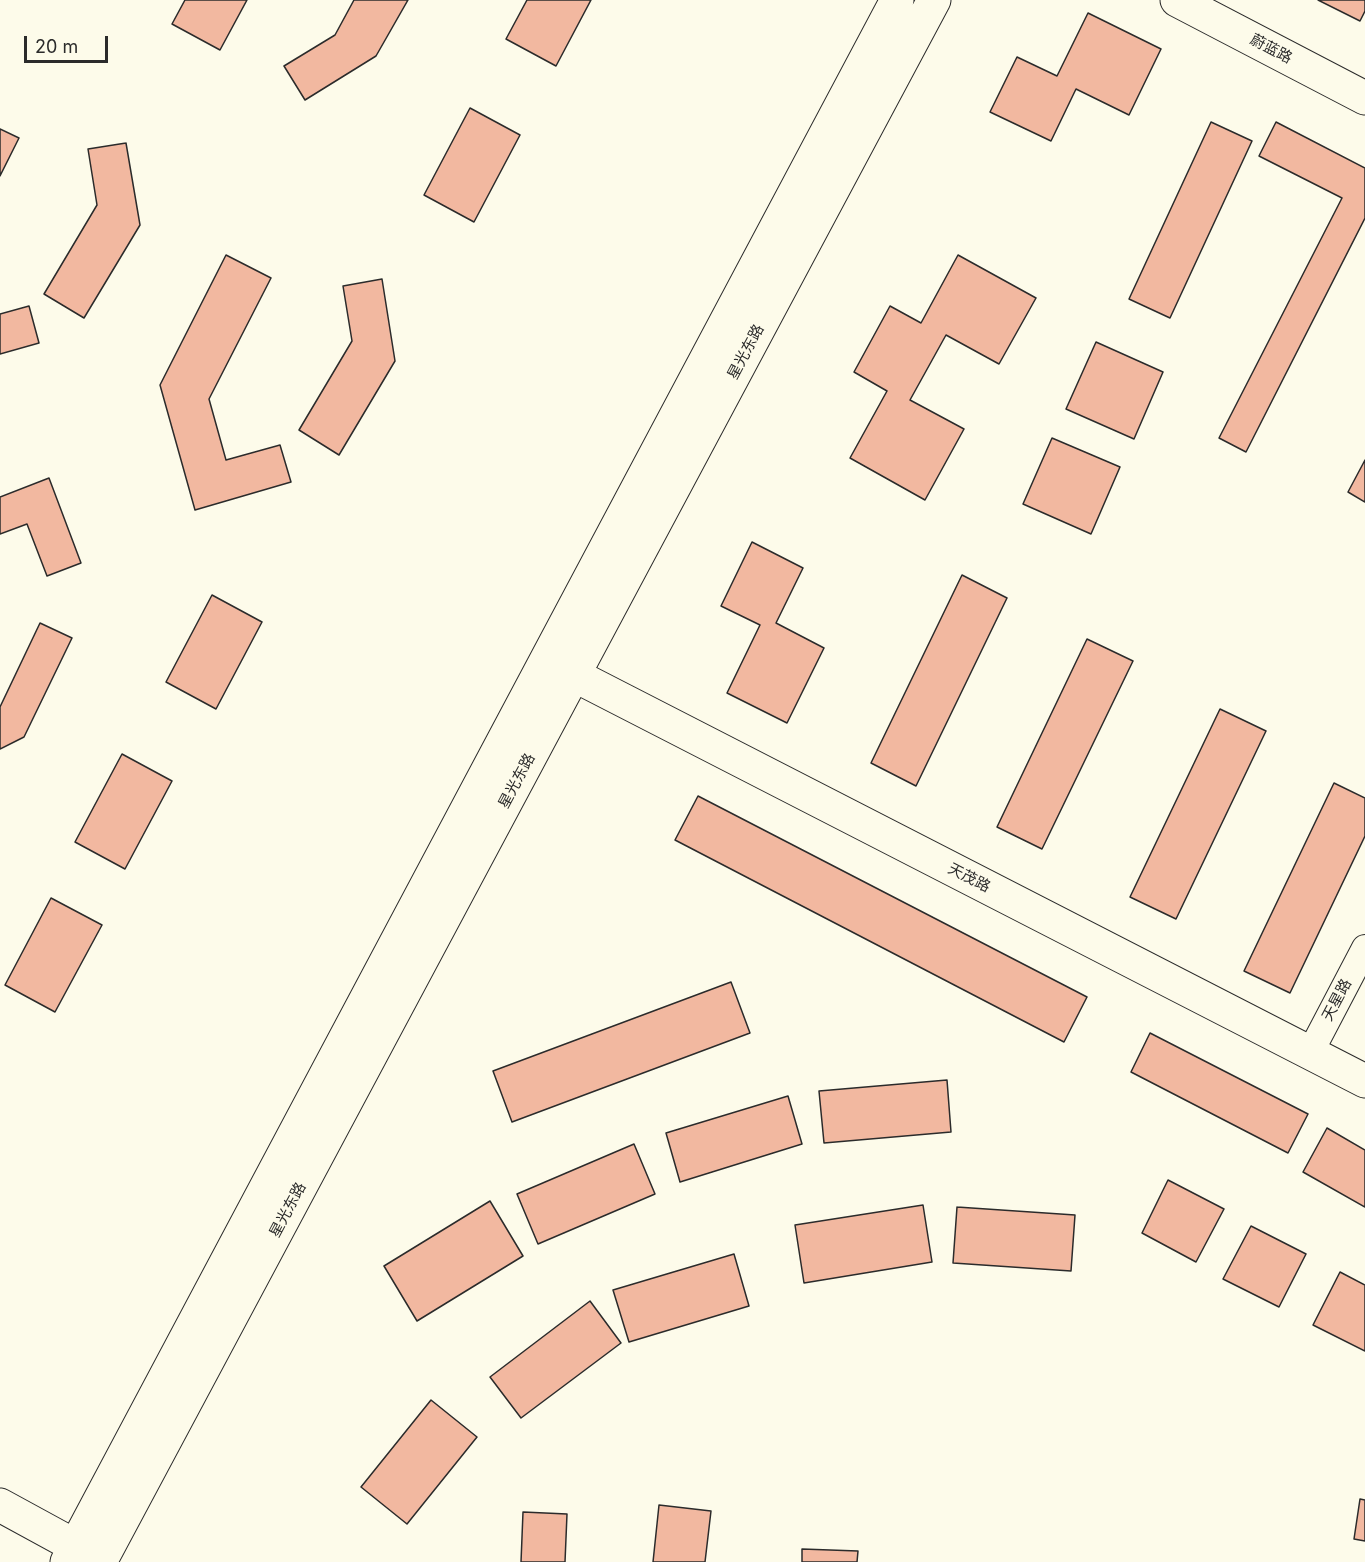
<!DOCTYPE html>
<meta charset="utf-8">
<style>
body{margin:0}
#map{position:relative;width:1365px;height:1562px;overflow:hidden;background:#fdfbea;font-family:Inter,sans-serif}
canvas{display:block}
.scale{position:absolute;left:24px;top:36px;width:84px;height:27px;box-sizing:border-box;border:3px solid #2b2b2b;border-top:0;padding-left:8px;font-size:18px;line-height:21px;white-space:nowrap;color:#2b2b2b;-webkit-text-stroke:4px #fdfbea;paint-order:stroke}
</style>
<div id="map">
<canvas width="1365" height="1562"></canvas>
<div class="scale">20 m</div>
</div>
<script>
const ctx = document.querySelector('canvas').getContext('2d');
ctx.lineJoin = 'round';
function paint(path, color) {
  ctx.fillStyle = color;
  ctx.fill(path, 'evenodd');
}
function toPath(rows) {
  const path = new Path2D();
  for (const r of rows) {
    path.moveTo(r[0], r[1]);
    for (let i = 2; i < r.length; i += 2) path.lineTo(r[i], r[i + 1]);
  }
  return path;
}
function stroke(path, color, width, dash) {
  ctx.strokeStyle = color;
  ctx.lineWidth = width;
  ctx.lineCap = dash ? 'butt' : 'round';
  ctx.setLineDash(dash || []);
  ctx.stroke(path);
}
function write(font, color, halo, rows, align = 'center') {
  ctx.font = font + ' Inter,"Noto Sans SC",sans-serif';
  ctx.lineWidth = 4.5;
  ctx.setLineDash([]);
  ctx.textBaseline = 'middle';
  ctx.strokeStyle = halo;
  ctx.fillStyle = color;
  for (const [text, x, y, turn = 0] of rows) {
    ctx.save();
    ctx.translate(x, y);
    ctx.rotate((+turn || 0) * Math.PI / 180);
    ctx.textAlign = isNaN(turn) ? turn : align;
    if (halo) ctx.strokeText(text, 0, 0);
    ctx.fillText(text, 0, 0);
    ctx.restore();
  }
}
const building = toPath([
 [185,0,247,0,220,50,172,24,185,0],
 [354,0,408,0,376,56,305,100,284,66,335,35,354,0],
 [527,0,591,0,556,66,506,39,527,0],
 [1318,0,1365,0,1365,11,1360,21,1318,0],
 [1088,13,1161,49,1129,115,1076,89,1051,141,990,112,1017,57,1057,76,1088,13],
 [470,108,520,135,474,222,424,195,470,108],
 [1211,122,1252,141,1170,318,1129,299,1211,122],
 [1276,122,1365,168,1365,218,1246,452,1219,438,1342,198,1259,156,1276,122],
 [0,129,19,138,0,176,0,129],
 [126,143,140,225,84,318,44,294,97,205,88,149,126,143],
 [226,255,271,278,209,399,226,460,280,445,291,482,195,510,160,385,226,255],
 [958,255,1036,298,999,364,946,335,910,400,964,429,925,500,850,458,887,391,854,372,890,306,921,323,958,255],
 [382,279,395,361,339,455,299,430,352,341,343,286,382,279],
 [29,306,39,343,0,354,0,314,29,306],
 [1096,342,1163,372,1134,439,1066,409,1096,342],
 [1052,438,1120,467,1091,534,1023,504,1052,438],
 [1365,460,1365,502,1348,492,1365,460],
 [49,478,81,563,47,576,27,524,0,534,0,497,49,478],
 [752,542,803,568,776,623,824,648,787,723,727,693,760,625,721,606,752,542],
 [962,575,1007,598,916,786,871,763,962,575],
 [212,595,262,622,216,709,166,682,212,595],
 [40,623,72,638,24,737,0,749,0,707,40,623],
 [1087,639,1133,661,1042,849,997,827,1087,639],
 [1220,709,1266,731,1176,919,1130,897,1220,709],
 [122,754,172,781,125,869,75,842,122,754],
 [1334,783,1365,798,1365,836,1290,993,1244,971,1334,783],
 [698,796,1087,997,1064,1042,675,840,698,796],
 [51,898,102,925,55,1012,5,985,51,898],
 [731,982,750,1033,512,1122,493,1071,731,982],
 [1150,1033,1308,1114,1288,1153,1131,1072,1150,1033],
 [947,1080,951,1132,824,1143,819,1091,947,1080],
 [788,1096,802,1144,680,1182,666,1133,788,1096],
 [1327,1128,1365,1150,1365,1207,1303,1172,1327,1128],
 [634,1144,655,1194,538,1244,517,1194,634,1144],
 [1168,1180,1224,1209,1196,1262,1142,1233,1168,1180],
 [490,1201,523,1256,417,1321,384,1266,490,1201],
 [923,1205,932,1262,804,1283,795,1225,923,1205],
 [957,1207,1075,1215,1071,1271,953,1263,957,1207],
 [1251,1226,1306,1254,1279,1307,1223,1279,1251,1226],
 [734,1254,749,1306,629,1342,613,1290,734,1254],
 [1340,1272,1365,1285,1365,1351,1313,1325,1340,1272],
 [590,1301,621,1343,521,1418,490,1377,590,1301],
 [431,1400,477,1437,407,1524,361,1487,431,1400],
 [1360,1499,1365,1500,1365,1541,1354,1539,1360,1499],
 [659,1505,711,1511,705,1562,653,1562,659,1505],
 [523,1512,567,1514,565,1562,521,1562,523,1512],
 [802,1549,858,1551,857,1562,802,1562,802,1549]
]);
const street = toPath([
 [1310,1053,1365,948]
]);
const secondary = toPath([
 [1177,0,1365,98],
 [574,675,1365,1081],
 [67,1562,897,0],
 [100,1562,934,0]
]);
const primary = toPath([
 [0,1505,77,1547,99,1562]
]);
const streetNames = [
 ["蔚蓝路",1271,49,28],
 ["星光东路",746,352,-62],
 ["星光东路",517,781,-62],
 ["天茂路",969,878,27],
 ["天星路",1337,1000,-62],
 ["星光东路",288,1210,-62]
];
paint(building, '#f2b8a0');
stroke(building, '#2b2b2b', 1.5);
stroke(street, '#2b2b2b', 28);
stroke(secondary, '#2b2b2b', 35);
stroke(primary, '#2b2b2b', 35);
stroke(street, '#fdfbea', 26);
stroke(secondary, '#fdfbea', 33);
stroke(primary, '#fdfbea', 33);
write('15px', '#2b2b2b', '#fdfbea', streetNames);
</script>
